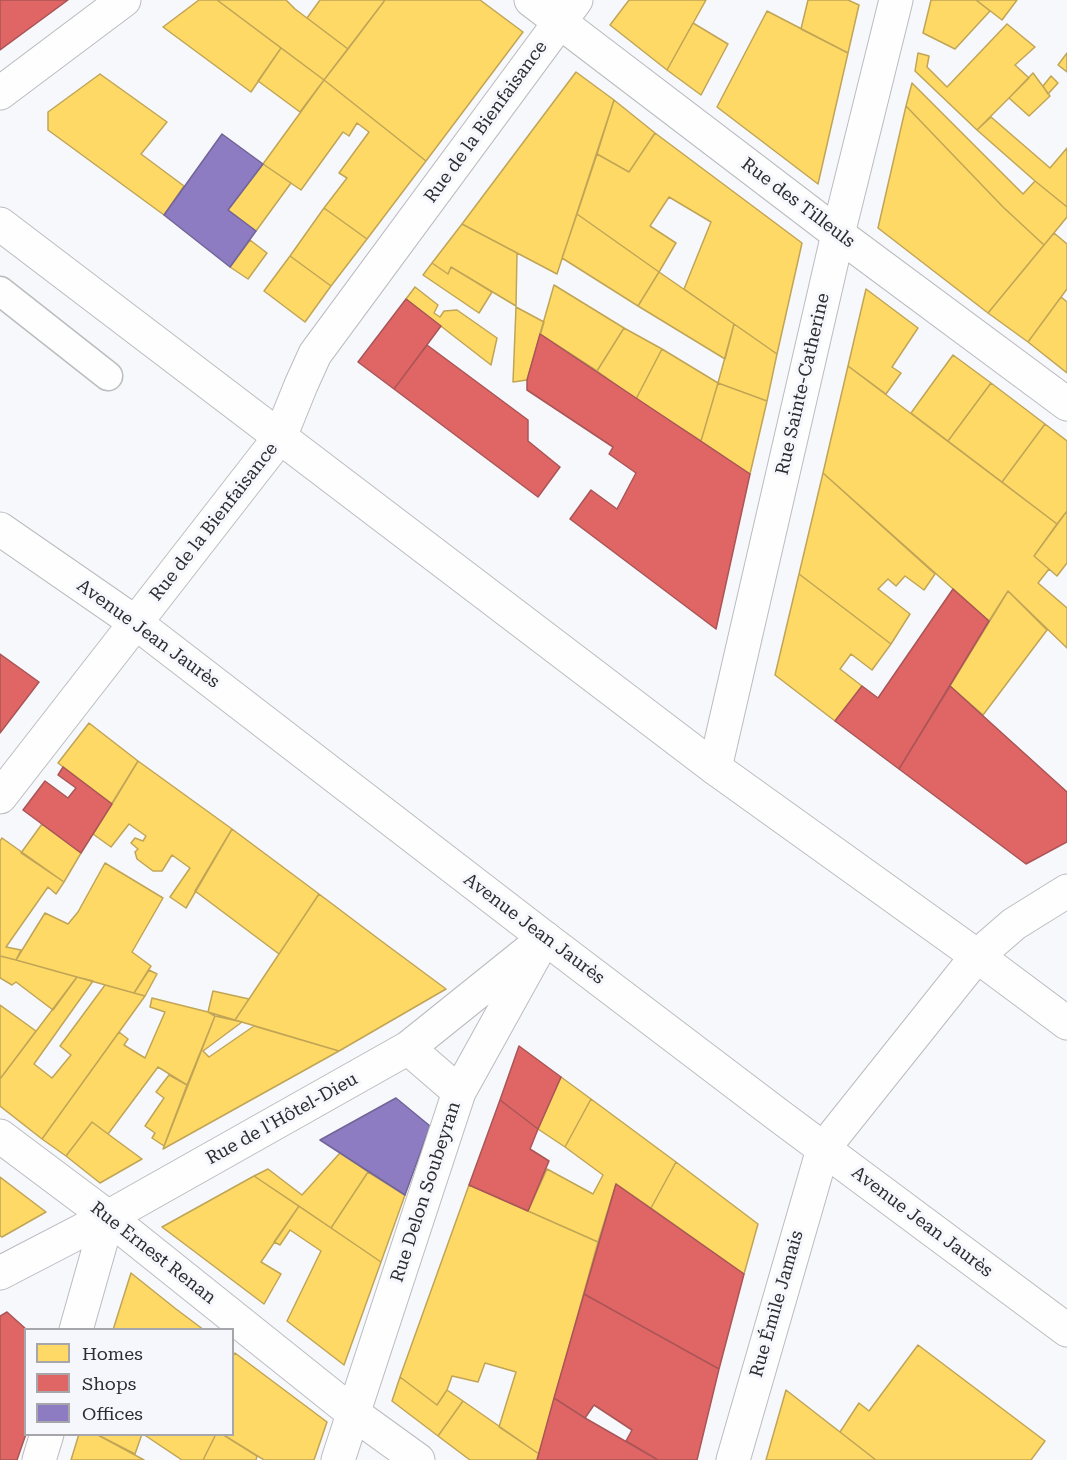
<!DOCTYPE html>
<meta charset="utf-8">
<style>
body{margin:0}
#map{position:relative;width:1067px;height:1460px;overflow:hidden;background:#f7f8fc;font-family:"Roboto Serif",serif}
canvas{display:block}
.legend{position:absolute;left:24px;top:1328px;width:210px;height:108px;box-sizing:border-box;background:#f6f7fd;border:2px solid #a6a6ab;margin:0;padding:8px 10px;list-style:none;font-size:18px;color:#2d2d30}
.legend li{display:flex;align-items:center;gap:12px;height:30px}
.legend b{width:30px;border:2px solid #a6a6ab}
</style>
<div id="map">
<canvas width="1067" height="1460"></canvas>
<ul class="legend">
<li><b style="height:16px;background:#ffd966"></b>Homes</li>
<li><b style="height:16px;background:#e06666"></b>Shops</li>
<li><b style="height:16px;background:#8e7cc3"></b>Offices</li>
</ul>
</div>
<script>
const ctx = document.querySelector('canvas').getContext('2d');
ctx.lineJoin = 'round';
function paint(path, color) {
  ctx.fillStyle = color;
  ctx.fill(path, 'evenodd');
}
function toPath(rows) {
  const path = new Path2D();
  for (const r of rows) {
    path.moveTo(r[0], r[1]);
    for (let i = 2; i < r.length; i += 2) path.lineTo(r[i], r[i + 1]);
  }
  return path;
}
function stroke(path, color, width, dash) {
  ctx.strokeStyle = color;
  ctx.lineWidth = width;
  ctx.lineCap = dash ? 'butt' : 'round';
  ctx.setLineDash(dash || []);
  ctx.stroke(path);
}
function write(font, color, halo, rows, align = 'center') {
  ctx.font = font + ' "Roboto Serif",serif';
  ctx.lineWidth = 6;
  ctx.setLineDash([]);
  ctx.textBaseline = 'middle';
  ctx.strokeStyle = halo;
  ctx.fillStyle = color;
  for (const [text, x, y, turn = 0] of rows) {
    ctx.save();
    ctx.translate(x, y);
    ctx.rotate((+turn || 0) * Math.PI / 180);
    ctx.textAlign = isNaN(turn) ? turn : align;
    if (halo) ctx.strokeText(text, 0, 0);
    ctx.fillText(text, 0, 0);
    ctx.restore();
  }
}
const homes = toPath([
 [199,0,217,0,281,48,251,92,163,27,199,0],
 [217,0,286,0,295,9,348,49,324,80,217,0],
 [320,0,385,0,348,49,307,18,320,0],
 [385,0,480,0,523,32,426,161,324,80,385,0],
 [629,0,706,0,667,70,610,25,629,0],
 [808,0,848,0,859,5,848,53,801,29,808,0],
 [931,0,976,0,990,11,955,49,923,33,931,0],
 [976,0,1017,0,1002,20,976,0],
 [767,11,848,53,818,184,717,107,767,11],
 [693,23,728,44,701,95,667,70,693,23],
 [1007,24,1035,47,1015,65,1029,78,977,130,915,71,918,53,929,56,927,67,947,87,1007,24],
 [281,48,324,80,300,112,258,81,281,48],
 [1067,53,1067,72,1058,65,1067,53],
 [576,72,614,100,557,274,462,224,576,72],
 [1033,73,1050,96,1029,116,1009,98,1033,73],
 [100,74,167,122,141,154,184,186,164,215,48,130,48,112,100,74],
 [1051,76,1058,83,1048,94,1043,86,1051,76],
 [324,80,426,161,367,239,324,208,347,178,339,173,369,132,357,123,349,136,343,132,301,190,263,164,324,80],
 [912,83,1023,194,1035,181,1067,207,1067,217,1044,245,1003,207,906,106,912,83],
 [614,100,655,133,629,172,597,154,614,100],
 [906,106,1003,207,1044,245,988,313,878,228,906,106],
 [991,117,1050,168,1067,148,1067,207,1035,181,977,130,991,117],
 [655,133,802,243,777,354,684,289,711,222,669,197,650,226,676,243,659,272,577,214,597,154,629,172,655,133],
 [263,164,291,183,256,231,228,210,263,164],
 [324,208,367,239,331,286,290,256,324,208],
 [577,214,659,272,638,306,562,258,577,214],
 [462,224,517,253,516,306,451,267,448,274,432,263,462,224],
 [1054,233,1067,244,1067,289,1028,342,988,313,1054,233],
 [250,240,267,253,248,279,230,267,250,240],
 [290,256,331,286,305,322,264,291,290,256],
 [432,263,448,274,451,267,492,292,479,313,423,275,432,263],
 [659,272,734,324,725,359,638,306,659,272],
 [554,285,624,328,597,371,540,334,554,285],
 [415,287,438,305,434,313,440,317,444,311,457,310,497,338,491,365,406,299,415,287],
 [866,289,918,328,892,367,901,373,886,394,848,366,866,289],
 [1061,297,1067,302,1067,373,1028,342,1061,297],
 [516,307,544,322,527,380,513,382,516,307],
 [734,324,777,354,767,401,718,383,734,324],
 [624,328,662,349,636,399,597,371,624,328],
 [662,349,718,383,701,441,636,399,662,349],
 [953,355,991,383,948,441,911,413,953,355],
 [848,366,1057,524,1034,556,1049,569,1038,583,1067,608,1067,648,1008,591,989,621,823,473,848,366],
 [718,383,767,401,750,474,701,441,718,383],
 [991,383,1045,424,1002,482,948,441,991,383],
 [1045,424,1067,441,1067,511,1057,524,1002,482,1045,424],
 [823,473,935,574,924,590,905,576,896,586,888,579,878,589,910,614,891,644,799,574,823,473],
 [1067,511,1067,563,1057,576,1034,556,1067,511],
 [799,574,891,644,872,670,851,654,840,669,862,686,835,721,775,675,799,574],
 [1008,591,1047,630,983,715,950,686,1008,591],
 [89,723,138,761,112,804,58,763,89,723],
 [138,761,232,829,186,908,170,897,190,868,172,855,162,871,153,871,137,859,135,852,138,849,131,843,135,838,143,841,146,836,129,824,111,847,93,834,138,761],
 [42,824,81,853,64,882,21,853,42,824],
 [232,829,319,894,279,954,195,891,232,829],
 [2,838,64,882,56,894,48,887,6,947,21,950,16,960,0,956,0,841,2,838],
 [105,863,163,898,132,952,151,966,134,993,16,960,45,913,68,924,78,912,105,863],
 [319,894,380,940,446,989,339,1051,235,1020,319,894],
 [0,956,16,960,77,977,53,1010,16,982,12,985,0,978,0,956],
 [149,970,157,974,145,996,134,993,149,970],
 [77,977,93,981,34,1064,52,1078,71,1055,60,1046,105,985,145,996,42,1139,0,1106,0,1079,77,977],
 [213,991,249,999,235,1020,208,1012,213,991],
 [152,998,208,1012,215,1016,187,1085,158,1067,108,1134,92,1122,66,1156,42,1139,119,1032,128,1039,124,1045,145,1058,165,1012,150,1007,152,998],
 [0,1005,36,1031,0,1079,0,1005],
 [215,1016,242,1022,203,1051,209,1057,254,1026,339,1051,163,1149,215,1016],
 [169,1075,187,1085,164,1146,152,1138,155,1133,145,1126,164,1098,156,1092,169,1075],
 [561,1077,591,1099,565,1147,538,1129,561,1077],
 [591,1099,676,1162,651,1208,616,1184,598,1242,528,1211,547,1169,593,1194,603,1175,565,1147,591,1099],
 [92,1122,108,1134,142,1159,100,1183,66,1156,92,1122],
 [340,1153,368,1172,331,1228,254,1176,268,1169,302,1195,340,1153],
 [676,1162,758,1224,744,1274,651,1208,676,1162],
 [368,1172,405,1195,381,1262,331,1228,368,1172],
 [254,1176,299,1206,261,1262,281,1274,264,1304,162,1227,254,1176],
 [0,1177,46,1212,2,1237,0,1236,0,1177],
 [469,1185,598,1242,539,1454,499,1427,516,1372,485,1363,478,1382,452,1376,447,1390,437,1405,400,1377,469,1185],
 [299,1206,381,1262,344,1365,287,1321,321,1251,290,1230,280,1245,274,1242,299,1206],
 [131,1273,176,1309,204,1330,113,1330,131,1273],
 [918,1345,1045,1441,1031,1460,876,1460,840,1432,859,1403,869,1411,918,1345],
 [235,1353,327,1422,314,1460,264,1460,222,1434,232,1434,232,1357,235,1353],
 [400,1377,437,1405,447,1390,463,1401,438,1436,392,1401,400,1377],
 [786,1390,876,1460,766,1460,786,1390],
 [463,1401,539,1454,537,1460,470,1460,438,1436,463,1401],
 [79,1434,96,1434,144,1460,71,1460,79,1434],
 [96,1434,142,1434,135,1454,96,1434],
 [143,1434,216,1434,203,1460,182,1460,143,1434],
 [216,1434,222,1434,257,1456,256,1460,203,1460,216,1434]
]);
const shops = toPath([
 [0,0,68,0,0,50,0,0],
 [406,299,441,326,394,389,358,362,406,299],
 [540,334,750,474,716,629,570,519,591,490,617,509,636,473,609,454,613,447,527,390,527,380,540,334],
 [427,345,528,420,528,441,560,467,538,497,394,389,427,345],
 [953,589,989,621,899,769,835,721,862,686,878,698,953,589],
 [0,654,39,682,0,733,0,654],
 [950,686,1067,792,1067,842,1026,864,899,769,950,686],
 [63,767,112,804,81,853,23,810,45,781,68,798,76,788,58,775,63,767],
 [519,1046,561,1077,538,1129,500,1100,519,1046],
 [500,1100,538,1129,530,1149,549,1161,528,1211,469,1185,500,1100],
 [616,1184,744,1274,719,1369,584,1294,616,1184],
 [584,1294,719,1369,697,1460,658,1460,626,1441,632,1430,594,1405,585,1418,554,1398,584,1294],
 [7,1312,27,1330,26,1330,26,1434,17,1460,0,1460,0,1316,7,1312],
 [554,1398,585,1418,658,1460,537,1460,554,1398]
]);
const offices = toPath([
 [222,134,263,164,228,210,256,231,230,267,164,215,222,134],
 [396,1098,430,1126,405,1195,320,1140,396,1098]
]);
const lane = toPath([
 [0,291,108,376]
]);
const street = toPath([
 [531,0,838,234,1067,404],
 [0,93,124,0],
 [715,768,838,234,896,0],
 [0,797,280,437,301,385,315,354,576,0],
 [408,1048,459,1092],
 [0,1136,108,1217,353,1413,418,1460],
 [0,1273,108,1217,408,1048,545,938],
 [76,1330,108,1217],
 [39,1460,47,1434],
 [338,1460,459,1092,536,953],
 [733,1460,823,1149,977,956,1014,924,1067,891]
]);
const secondary = toPath([
 [0,224,715,768,977,956,1067,1023],
 [0,529,136,623,545,938,778,1115,1067,1330]
]);
const streetNames = [
 ["Rue de la Bienfaisance",486,122,-54],
 ["Rue des Tilleuls",798,203,37],
 ["Rue Sainte-Catherine",803,384,-77],
 ["Rue de la Bienfaisance",214,522,-52],
 ["Avenue Jean Jaurès",148,634,36],
 ["Avenue Jean Jaurès",534,929,37],
 ["Rue de l'Hôtel-Dieu",282,1119,-29],
 ["Rue Delon Soubeyran",426,1192,-72],
 ["Avenue Jean Jaurès",922,1222,37],
 ["Rue Ernest Renan",153,1253,38],
 ["Rue Émile Jamais",777,1304,-74]
];
paint(homes, '#ffd966');
stroke(homes, '#c0a556', 1.5);
paint(shops, '#e06666');
stroke(shops, '#aa5556', 1.5);
paint(offices, '#8e7cc3');
stroke(offices, '#716497', 1.5);
stroke(lane, '#bbbcbe', 31);
stroke(street, '#bbbcbe', 35);
stroke(secondary, '#bbbcbe', 35);
stroke(lane, '#fefeff', 28);
stroke(street, '#fefeff', 33);
stroke(secondary, '#fefeff', 33);
write('18px', '#2d2d30', '#f6f7fd', streetNames);
</script>
